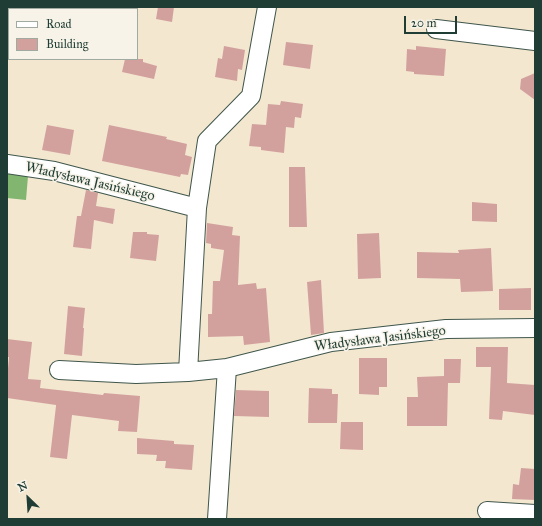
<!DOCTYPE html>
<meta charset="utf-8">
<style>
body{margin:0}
#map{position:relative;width:542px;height:526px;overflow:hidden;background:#f3e7d0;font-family:"IM FELL Great Primer",serif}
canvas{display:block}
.frame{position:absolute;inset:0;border:8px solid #1f3d34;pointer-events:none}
.legend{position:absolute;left:8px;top:8px;width:130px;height:52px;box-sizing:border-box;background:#f7f3e8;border:1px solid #a1aaa0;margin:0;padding:5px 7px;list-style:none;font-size:12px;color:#1f3d34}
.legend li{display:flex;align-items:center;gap:8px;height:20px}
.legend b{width:20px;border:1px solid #a1aaa0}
.north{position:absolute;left:8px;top:478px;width:40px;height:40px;-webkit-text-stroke:3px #f7f3e8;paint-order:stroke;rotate:335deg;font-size:11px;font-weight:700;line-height:16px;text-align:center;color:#1f3d34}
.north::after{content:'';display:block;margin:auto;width:14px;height:18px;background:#1f3d34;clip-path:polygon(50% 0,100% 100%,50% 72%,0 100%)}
.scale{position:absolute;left:404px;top:16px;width:53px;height:18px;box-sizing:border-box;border:2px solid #1f3d34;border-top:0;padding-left:5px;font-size:12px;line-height:14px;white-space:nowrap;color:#1f3d34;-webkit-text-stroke:3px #f7f3e8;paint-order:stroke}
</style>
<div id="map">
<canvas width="542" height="526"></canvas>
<div class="frame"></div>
<ul class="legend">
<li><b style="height:5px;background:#fff"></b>Road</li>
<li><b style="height:11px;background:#d3a19d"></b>Building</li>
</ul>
<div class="north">N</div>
<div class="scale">20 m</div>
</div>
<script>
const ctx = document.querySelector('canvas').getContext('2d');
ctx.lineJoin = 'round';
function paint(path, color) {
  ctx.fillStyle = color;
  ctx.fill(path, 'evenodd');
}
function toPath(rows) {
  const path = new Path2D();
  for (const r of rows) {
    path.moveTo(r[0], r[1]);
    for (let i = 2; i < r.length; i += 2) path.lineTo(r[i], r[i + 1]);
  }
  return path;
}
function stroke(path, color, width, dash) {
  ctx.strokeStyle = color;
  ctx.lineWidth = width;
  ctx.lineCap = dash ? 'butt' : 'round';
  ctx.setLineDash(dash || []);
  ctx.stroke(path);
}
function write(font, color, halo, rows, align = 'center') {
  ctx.font = font + ' "IM FELL Great Primer",serif';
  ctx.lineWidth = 3;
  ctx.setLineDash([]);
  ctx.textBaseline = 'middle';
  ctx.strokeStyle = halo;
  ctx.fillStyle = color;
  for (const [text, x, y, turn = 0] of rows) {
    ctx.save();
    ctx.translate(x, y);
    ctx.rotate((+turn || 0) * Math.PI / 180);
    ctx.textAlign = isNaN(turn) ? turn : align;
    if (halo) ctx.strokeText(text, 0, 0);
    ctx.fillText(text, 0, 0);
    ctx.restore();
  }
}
const forest = toPath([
 [7,173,28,176,26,200,7,198]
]);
const building = toPath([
 [158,7,174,7,172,22,156,19],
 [286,42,313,45,310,69,283,65],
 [224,46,245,50,242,70,238,69,237,81,215,77,218,58,222,59],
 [416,46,446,49,444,76,414,74,414,72,406,71,407,49,416,50],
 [125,59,143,59,143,62,157,66,154,79,122,72],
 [535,73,535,100,520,89,521,79],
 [281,101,303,104,301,118,295,117,294,128,286,127,284,153,261,150,261,147,249,146,252,124,266,125,268,104,280,105],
 [47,125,74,130,70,155,42,150],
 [109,125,167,137,166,139,187,144,185,155,192,157,188,175,181,174,180,177,102,161],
 [289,167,305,167,307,227,289,227],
 [86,190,98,193,96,206,115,209,113,224,94,220,91,249,73,247,77,216,81,216],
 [472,202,497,204,497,222,472,221],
 [207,223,233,227,232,235,240,236,238,285,256,283,257,289,266,288,270,342,244,345,243,336,208,337,208,314,212,314,213,281,220,281,224,250,211,248,211,244,206,243],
 [133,232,147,232,147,234,159,235,156,261,130,258],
 [379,233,381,278,358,279,357,234],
 [491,248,493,291,461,292,460,279,417,278,417,252,459,253,458,250],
 [321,280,324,333,311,335,307,282],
 [531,288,531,310,499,310,499,289],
 [68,306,85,308,83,328,84,328,82,356,64,354],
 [7,339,32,342,28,379,41,380,40,388,103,395,104,393,140,396,137,432,118,431,119,421,72,415,67,459,50,457,56,406,56,405,7,398,7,380,9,357,7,357],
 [476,347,508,347,507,383,535,385,535,415,503,411,502,420,489,419,491,367,476,367],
 [359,358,387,358,387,387,379,387,379,395,359,394],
 [444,359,461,359,460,383,448,383,447,426,407,426,407,397,418,397,417,377,444,376],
 [309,388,332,389,332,394,338,394,337,423,308,423],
 [236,390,269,391,269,417,234,416],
 [341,422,363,422,363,450,340,449],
 [137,438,174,441,174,444,194,445,192,470,165,468,166,461,156,461,157,455,137,454],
 [521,468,535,469,535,500,512,499,513,484,519,485]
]);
const minor = toPath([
 [436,29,535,41],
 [7,164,54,171,197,208],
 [59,370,136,374,188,372,227,368,331,342,446,329,535,328],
 [188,372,197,208,207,141,251,96,267,7],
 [487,511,535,514],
 [217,519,227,368]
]);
const streetNames = [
 ["Władysława Jasińskiego",90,182,13],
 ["Władysława Jasińskiego",380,339,-7]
];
paint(forest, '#81b570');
paint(building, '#d3a19d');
stroke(minor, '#3f564b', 20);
stroke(minor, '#fff', 18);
write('14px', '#1f3d34', '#f7f3e8', streetNames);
</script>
